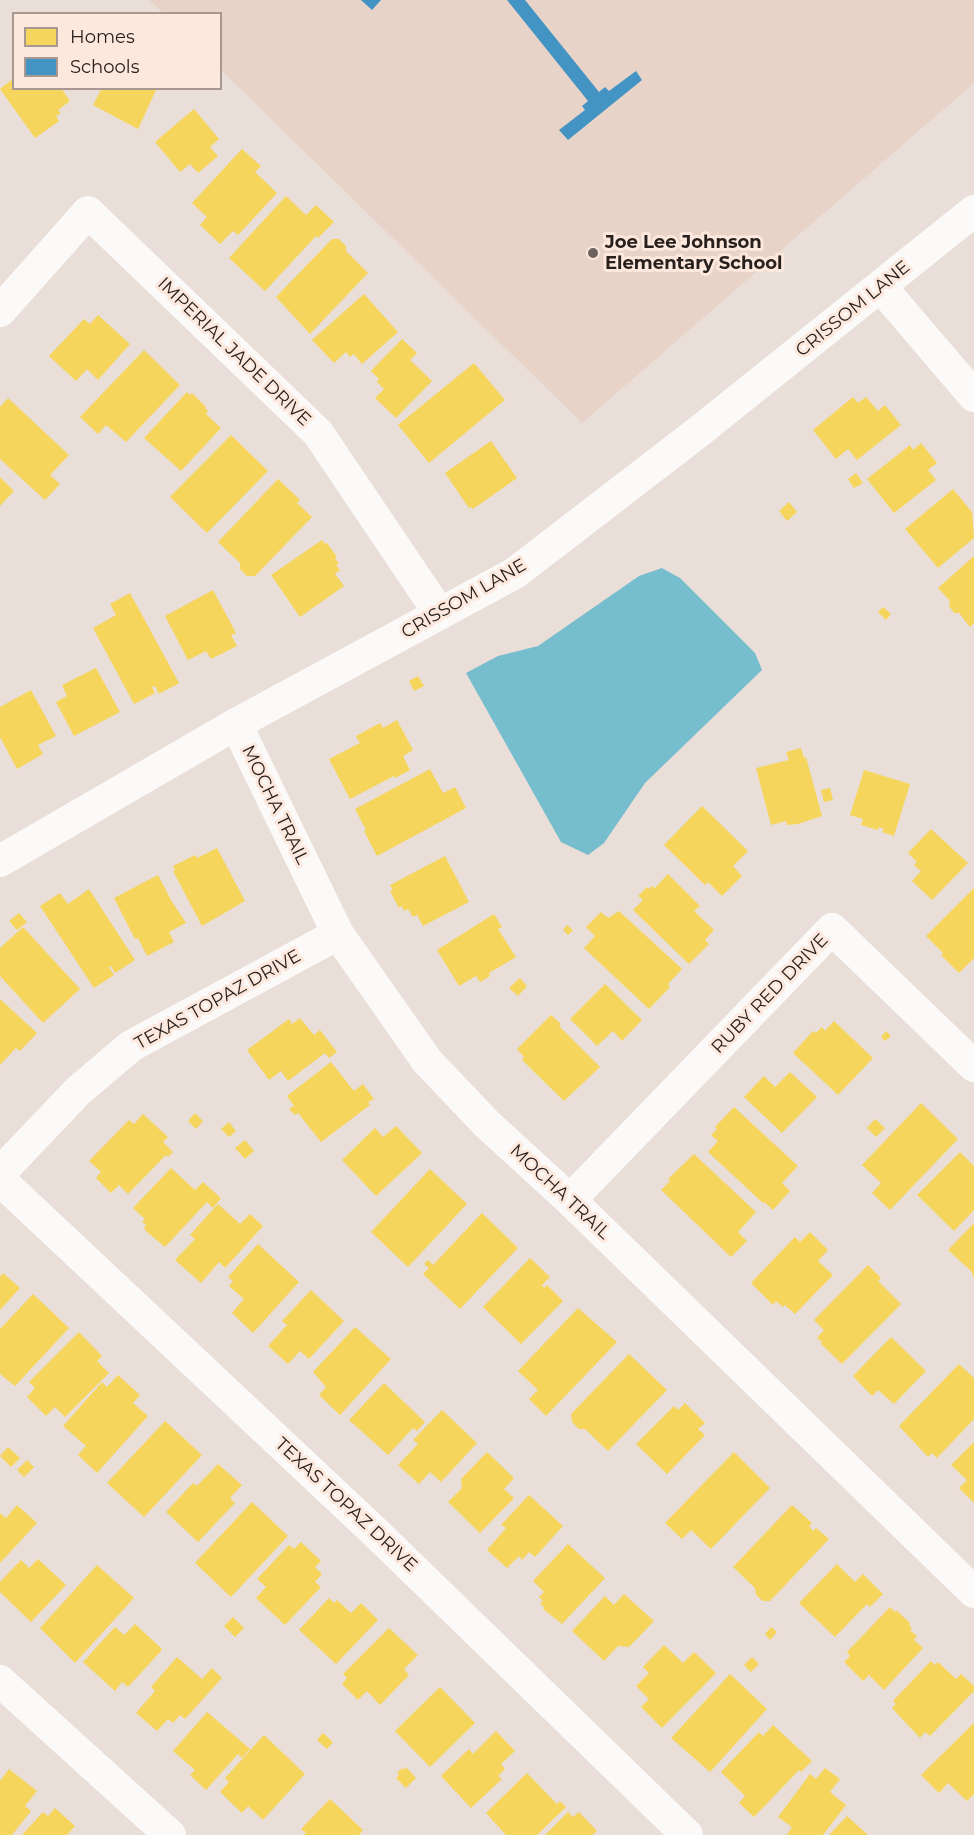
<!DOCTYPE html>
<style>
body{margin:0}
#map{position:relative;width:974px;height:1835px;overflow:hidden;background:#e9ded8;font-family:Montserrat,sans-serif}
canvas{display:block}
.legend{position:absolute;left:12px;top:12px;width:210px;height:78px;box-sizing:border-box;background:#fde8de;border:2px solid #a89891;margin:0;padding:8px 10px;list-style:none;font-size:18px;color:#28201d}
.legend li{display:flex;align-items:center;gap:12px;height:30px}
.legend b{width:30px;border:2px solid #a89891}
</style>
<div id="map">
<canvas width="974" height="1835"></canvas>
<ul class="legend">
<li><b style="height:16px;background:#f6d55c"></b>Homes</li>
<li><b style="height:16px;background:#4393c3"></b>Schools</li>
</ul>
</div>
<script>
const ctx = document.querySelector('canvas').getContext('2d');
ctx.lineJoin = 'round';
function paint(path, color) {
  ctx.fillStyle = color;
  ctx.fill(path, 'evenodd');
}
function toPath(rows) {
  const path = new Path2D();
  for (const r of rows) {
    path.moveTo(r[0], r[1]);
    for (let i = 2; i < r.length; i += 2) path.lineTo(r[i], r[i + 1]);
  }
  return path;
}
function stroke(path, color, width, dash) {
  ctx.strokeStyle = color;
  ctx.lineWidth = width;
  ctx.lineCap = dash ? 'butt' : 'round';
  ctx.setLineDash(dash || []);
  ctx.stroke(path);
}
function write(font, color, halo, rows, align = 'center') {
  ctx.font = font + ' Montserrat,sans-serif';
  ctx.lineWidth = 6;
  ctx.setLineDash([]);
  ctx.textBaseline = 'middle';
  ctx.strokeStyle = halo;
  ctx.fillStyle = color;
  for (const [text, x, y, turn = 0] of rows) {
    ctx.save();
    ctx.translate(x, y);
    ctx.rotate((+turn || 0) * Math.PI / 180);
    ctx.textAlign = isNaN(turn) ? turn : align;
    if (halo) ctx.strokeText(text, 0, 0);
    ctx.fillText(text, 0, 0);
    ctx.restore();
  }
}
const built = toPath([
 [149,0,974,0,974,83,582,423,221,70,220,14,163,13]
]);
const water = toPath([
 [662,568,680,578,755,653,762,670,645,783,604,843,588,855,561,842,466,673,498,656,538,646,639,576]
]);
const homes = toPath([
 [14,78,14,88,61,88,70,101,58,110,61,113,56,116,59,121,35,138,0,89],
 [102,88,157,88,138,129,93,105],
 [194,109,219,139,210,147,218,156,198,173,190,164,180,172,155,142],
 [242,149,261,166,255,172,277,193,238,235,233,231,220,244,200,225,207,217,192,203],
 [286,196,306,215,316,205,334,222,318,238,316,236,265,291,229,258],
 [332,239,339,239,346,246,346,251,368,273,310,334,276,297],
 [364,294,398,332,362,364,354,354,350,357,346,352,334,363,312,340],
 [98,315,130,344,98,380,87,369,76,381,49,356,84,319,90,324],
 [402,339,417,353,410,360,432,381,396,418,375,398,384,389,377,382,379,379,371,371],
 [144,350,180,385,126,442,106,425,98,434,80,417],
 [474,363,505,400,429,463,398,425],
 [187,392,190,395,192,393,206,407,205,408,208,411,206,414,221,428,181,471,144,438],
 [853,397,858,403,866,397,878,411,885,405,901,425,857,460,848,449,836,459,813,430],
 [8,398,69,455,50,475,60,484,45,500,0,459,0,407],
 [231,435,268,471,207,533,170,497],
 [491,441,517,478,473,509,471,507,469,508,445,473],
 [921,443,937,463,928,470,936,480,894,513,867,479,910,445,913,450],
 [856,473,863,483,854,488,848,479],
 [0,477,14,491,0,506],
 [278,479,300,500,297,503,312,517,255,576,247,576,240,569,240,563,218,542],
 [953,489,972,512,974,538,938,568,905,529],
 [789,502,797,512,787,521,779,511],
 [322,540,325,544,327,543,337,557,335,558,339,564,336,565,340,570,335,574,344,586,300,617,271,575],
 [974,556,974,623,970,627,959,613,954,613,949,606,950,601,938,588],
 [213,590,236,633,231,635,237,646,211,659,206,651,188,660,165,616],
 [130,593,179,683,159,694,155,686,152,687,155,693,134,704,93,628,116,615,110,604],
 [883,607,891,614,886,620,878,612],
 [96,668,120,712,74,736,56,702,67,696,62,685],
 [418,676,424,686,414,691,409,681],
 [31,690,56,736,38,745,43,754,17,769,0,737,0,707],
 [397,720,413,750,403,756,410,770,395,778,394,776,350,799,329,759,360,743,356,736,380,723,383,728],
 [801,748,804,758,806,757,822,816,798,824,787,825,786,821,771,825,756,768,789,760,786,752],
 [430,769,443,793,455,787,466,808,377,856,364,831,366,830,355,809],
 [864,770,910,784,894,836,882,832,884,829,879,827,878,830,861,825,863,819,850,815],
 [830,788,833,800,824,802,821,790],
 [702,806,748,851,733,866,742,876,722,896,708,882,705,885,664,845],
 [931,829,968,863,932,900,912,881,921,871,914,865,917,862,908,853],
 [217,848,245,901,202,926,173,871,175,870,173,866,195,855,197,858],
 [445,856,469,902,423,926,417,915,413,917,408,909,404,911,402,906,399,908,390,891,393,890,390,885],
 [668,874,700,906,694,911,714,930,705,940,709,944,689,964,633,910,643,900,638,896,647,887,649,889,652,886,655,888],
 [158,875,171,900,186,923,169,932,174,942,147,956,138,938,135,939,114,898],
 [974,888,974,958,959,973,941,955,943,953,926,936],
 [89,889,135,960,115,973,111,966,109,967,114,975,94,988,40,906,60,893,68,904],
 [619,911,682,969,668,984,670,987,649,1009,584,948,595,936,586,927,601,912,608,918],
 [19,913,27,922,17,930,9,921],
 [494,914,502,927,498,929,516,957,489,973,490,976,480,982,476,976,459,986,437,950],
 [567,925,573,930,568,935,563,930],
 [23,927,80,989,43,1023,0,976,0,948],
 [520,978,527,986,518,996,509,988],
 [605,984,642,1020,622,1041,613,1031,597,1046,570,1019],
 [0,999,37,1033,20,1051,16,1048,0,1065],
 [551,1015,561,1024,559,1026,600,1067,564,1101,522,1060,524,1057,517,1049],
 [300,1018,314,1035,320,1030,337,1052,329,1058,325,1053,288,1081,281,1071,269,1080,247,1050,289,1019,292,1024],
 [834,1021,873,1058,838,1095,793,1053,813,1031,816,1033,822,1027,825,1031],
 [886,1031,891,1036,885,1041,881,1037],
 [331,1062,354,1091,363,1084,374,1099,368,1102,370,1105,321,1142,298,1113,295,1115,289,1109,294,1106,287,1096],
 [790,1072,817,1097,782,1133,744,1097,764,1076,775,1087],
 [921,1103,958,1139,890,1210,872,1193,881,1183,862,1165],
 [734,1107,798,1166,782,1183,790,1191,773,1210,764,1202,763,1203,708,1152,718,1141,711,1135,717,1129,715,1127],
 [195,1113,203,1121,196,1129,188,1121],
 [143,1114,168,1137,163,1142,173,1152,168,1157,166,1155,128,1194,119,1185,111,1193,96,1178,101,1172,89,1161,129,1120,134,1124],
 [875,1119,885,1128,876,1137,867,1128],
 [229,1122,236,1131,229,1137,221,1129],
 [396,1126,422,1153,376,1196,342,1160,375,1128,383,1137],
 [245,1140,254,1151,245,1159,235,1148],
 [960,1152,974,1166,974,1210,954,1231,917,1195],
 [694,1154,756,1212,738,1232,747,1241,731,1257,661,1190,670,1181,668,1179],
 [171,1168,195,1190,203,1182,221,1198,213,1208,207,1202,165,1247,147,1232,144,1228,146,1225,142,1222,145,1219,133,1208],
 [430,1169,467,1204,408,1267,371,1232],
 [218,1204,240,1224,250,1214,263,1226,225,1268,219,1262,201,1283,175,1260,195,1239,190,1235],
 [482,1213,518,1248,460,1309,423,1274,429,1268,424,1264,428,1260,433,1265],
 [974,1223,974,1279,972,1272,948,1250],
 [810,1232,828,1250,818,1261,833,1275,795,1314,785,1305,783,1307,776,1301,773,1305,751,1283,795,1237,800,1242],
 [258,1244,299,1282,253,1333,232,1313,244,1299,229,1286,233,1281,228,1277],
 [530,1258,550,1277,542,1285,544,1288,547,1285,563,1301,521,1344,483,1307],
 [868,1265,881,1278,878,1281,901,1304,842,1364,821,1344,822,1342,817,1338,824,1330,814,1320],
 [3,1273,20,1288,0,1310,0,1277],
 [311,1290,344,1321,309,1359,300,1351,288,1364,268,1346,287,1325,282,1321],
 [33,1294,69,1328,15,1386,0,1374,0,1329],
 [578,1308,617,1342,546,1416,529,1399,538,1390,518,1371],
 [355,1327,391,1359,340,1415,319,1395,326,1387,313,1372],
 [79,1332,102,1356,97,1361,109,1373,65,1417,55,1407,46,1416,27,1397,35,1388,29,1382],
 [891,1337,926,1371,894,1404,878,1390,872,1396,853,1376],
 [629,1354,667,1390,608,1451,585,1429,579,1429,572,1422,571,1414],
 [959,1364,974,1378,974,1419,937,1458,932,1453,928,1457,899,1426],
 [118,1375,140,1395,133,1403,148,1416,97,1473,78,1455,86,1446,63,1426,102,1382,107,1387],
 [384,1383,425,1422,417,1431,413,1428,388,1455,349,1420],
 [685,1403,705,1423,698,1429,705,1435,667,1474,636,1444,674,1406,678,1410],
 [442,1410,477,1443,441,1482,430,1472,419,1484,398,1465,418,1444,413,1440],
 [165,1421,202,1455,144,1517,107,1483],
 [974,1442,974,1503,959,1488,967,1480,951,1465],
 [8,1447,20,1458,11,1467,0,1456],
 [487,1452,514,1478,504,1489,514,1498,480,1533,448,1502,462,1488,461,1479],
 [734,1452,770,1488,711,1549,691,1530,682,1539,665,1523],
 [27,1460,34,1467,24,1477,17,1470],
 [218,1464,242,1485,230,1498,235,1503,198,1542,166,1512,193,1483,197,1486],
 [529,1495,563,1526,535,1557,529,1552,522,1560,519,1556,507,1568,487,1550,506,1528,501,1525],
 [252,1502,288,1536,231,1597,195,1563],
 [17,1505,37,1523,0,1563,0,1513,6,1518],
 [792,1505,812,1523,809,1526,813,1531,816,1528,829,1539,770,1601,763,1601,756,1595,755,1588,733,1567],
 [301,1542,321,1561,315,1567,322,1574,315,1582,321,1587,285,1625,256,1598,266,1587,257,1579,289,1545,294,1549],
 [568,1544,605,1578,562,1624,543,1609,544,1607,540,1604,543,1601,539,1597,544,1592,533,1581],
 [38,1559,66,1585,31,1622,0,1592,0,1582,21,1560,29,1568],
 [837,1564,855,1582,863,1574,883,1594,870,1607,867,1604,835,1637,799,1603],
 [97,1565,134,1598,75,1663,40,1628],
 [624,1594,654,1621,629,1647,618,1646,604,1661,572,1631,605,1596,614,1605],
 [329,1598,334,1603,337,1600,351,1613,361,1603,378,1620,336,1664,299,1630],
 [890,1607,895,1612,896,1610,910,1623,909,1625,912,1628,910,1630,917,1636,914,1640,923,1648,884,1690,869,1675,863,1681,844,1662,850,1656,847,1652],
 [233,1617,244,1628,235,1637,224,1626],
 [135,1624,162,1649,161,1651,128,1687,122,1682,115,1691,83,1662,115,1627,124,1635],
 [771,1627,777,1632,770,1640,765,1634],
 [389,1628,418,1655,404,1669,409,1675,380,1705,367,1691,358,1700,342,1684,347,1678,343,1674],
 [664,1645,683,1663,694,1652,716,1673,662,1728,641,1707,649,1699,636,1686,649,1673,643,1667],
 [177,1657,202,1679,212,1668,222,1678,185,1719,180,1715,173,1723,168,1719,157,1731,136,1713,155,1691,151,1687],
 [752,1657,759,1664,751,1672,744,1665],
 [931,1661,935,1665,938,1662,956,1679,961,1674,974,1686,974,1691,930,1736,925,1732,920,1738,892,1708,896,1704,893,1701],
 [730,1674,767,1709,710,1772,671,1738],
 [440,1687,475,1723,430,1767,395,1731],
 [207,1712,250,1749,242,1758,238,1754,206,1790,190,1775,195,1770,173,1751],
 [974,1723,974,1794,967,1801,948,1783,939,1793,921,1775],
 [773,1725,812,1761,801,1772,799,1770,754,1817,739,1803,745,1796,721,1772,759,1732,763,1736],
 [496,1731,515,1751,501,1764,505,1769,498,1776,502,1779,471,1808,441,1776,469,1749,473,1754],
 [323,1733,333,1742,327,1749,317,1740],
 [264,1735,305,1774,263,1820,248,1806,242,1813,220,1792,229,1782,225,1778],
 [406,1767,416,1778,406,1788,396,1778,399,1775,397,1773,402,1768,404,1770],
 [825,1768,840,1779,830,1792,846,1805,823,1835,787,1835,792,1827,778,1817,810,1774,816,1779],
 [9,1769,37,1791,25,1806,31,1811,12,1835,0,1835,0,1781],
 [527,1773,557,1804,560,1801,566,1807,537,1835,506,1835,486,1813],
 [330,1799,363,1830,359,1835,304,1835,306,1833,301,1829],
 [55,1808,75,1826,67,1835,22,1835,43,1812,48,1816],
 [568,1812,573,1817,579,1812,597,1831,592,1835,545,1835],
 [847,1816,868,1835,829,1835]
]);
const schools = toPath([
 [361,0,381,0,372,10],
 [507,0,525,0,599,92,605,87,609,91,636,71,642,80,568,140,559,130,585,110,582,106,588,101]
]);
const minor = toPath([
 [881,287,974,396],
 [0,311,88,212,318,433,440,614],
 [236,724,338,934,427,1061,487,1124,570,1200,974,1592],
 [0,861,236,724,515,573,697,433,974,211],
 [0,1173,78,1091,131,1046,338,934],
 [0,1180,376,1533,687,1835],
 [570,1200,832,929,974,1066],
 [0,1681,170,1835]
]);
const markers = [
 [593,253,6,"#6c625e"]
];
const poiNames = [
 ["Joe Lee Johnson",605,243],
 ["Elementary School",605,264]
];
const streetNames = [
 ["CRISSOM LANE",853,309,-39],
 ["IMPERIAL JADE DRIVE",234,352,44],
 ["CRISSOM LANE",464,599,-30],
 ["MOCHA TRAIL",275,805,64],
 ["RUBY RED DRIVE",770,994,-46],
 ["TEXAS TOPAZ DRIVE",218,1000,-29],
 ["MOCHA TRAIL",560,1192,43],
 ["TEXAS TOPAZ DRIVE",346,1505,43]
];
paint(built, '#e8d3c9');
paint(water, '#76bdce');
paint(homes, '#f6d55c');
paint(schools, '#4393c3');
stroke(minor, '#fcfaf9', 32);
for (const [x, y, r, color] of markers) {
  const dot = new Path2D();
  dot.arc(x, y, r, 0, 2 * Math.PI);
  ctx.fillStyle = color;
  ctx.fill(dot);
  stroke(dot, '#fde8de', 2);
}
write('bold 18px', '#28201d', '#fde8de', poiNames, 'left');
write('18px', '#28201d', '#fde8de', streetNames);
</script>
